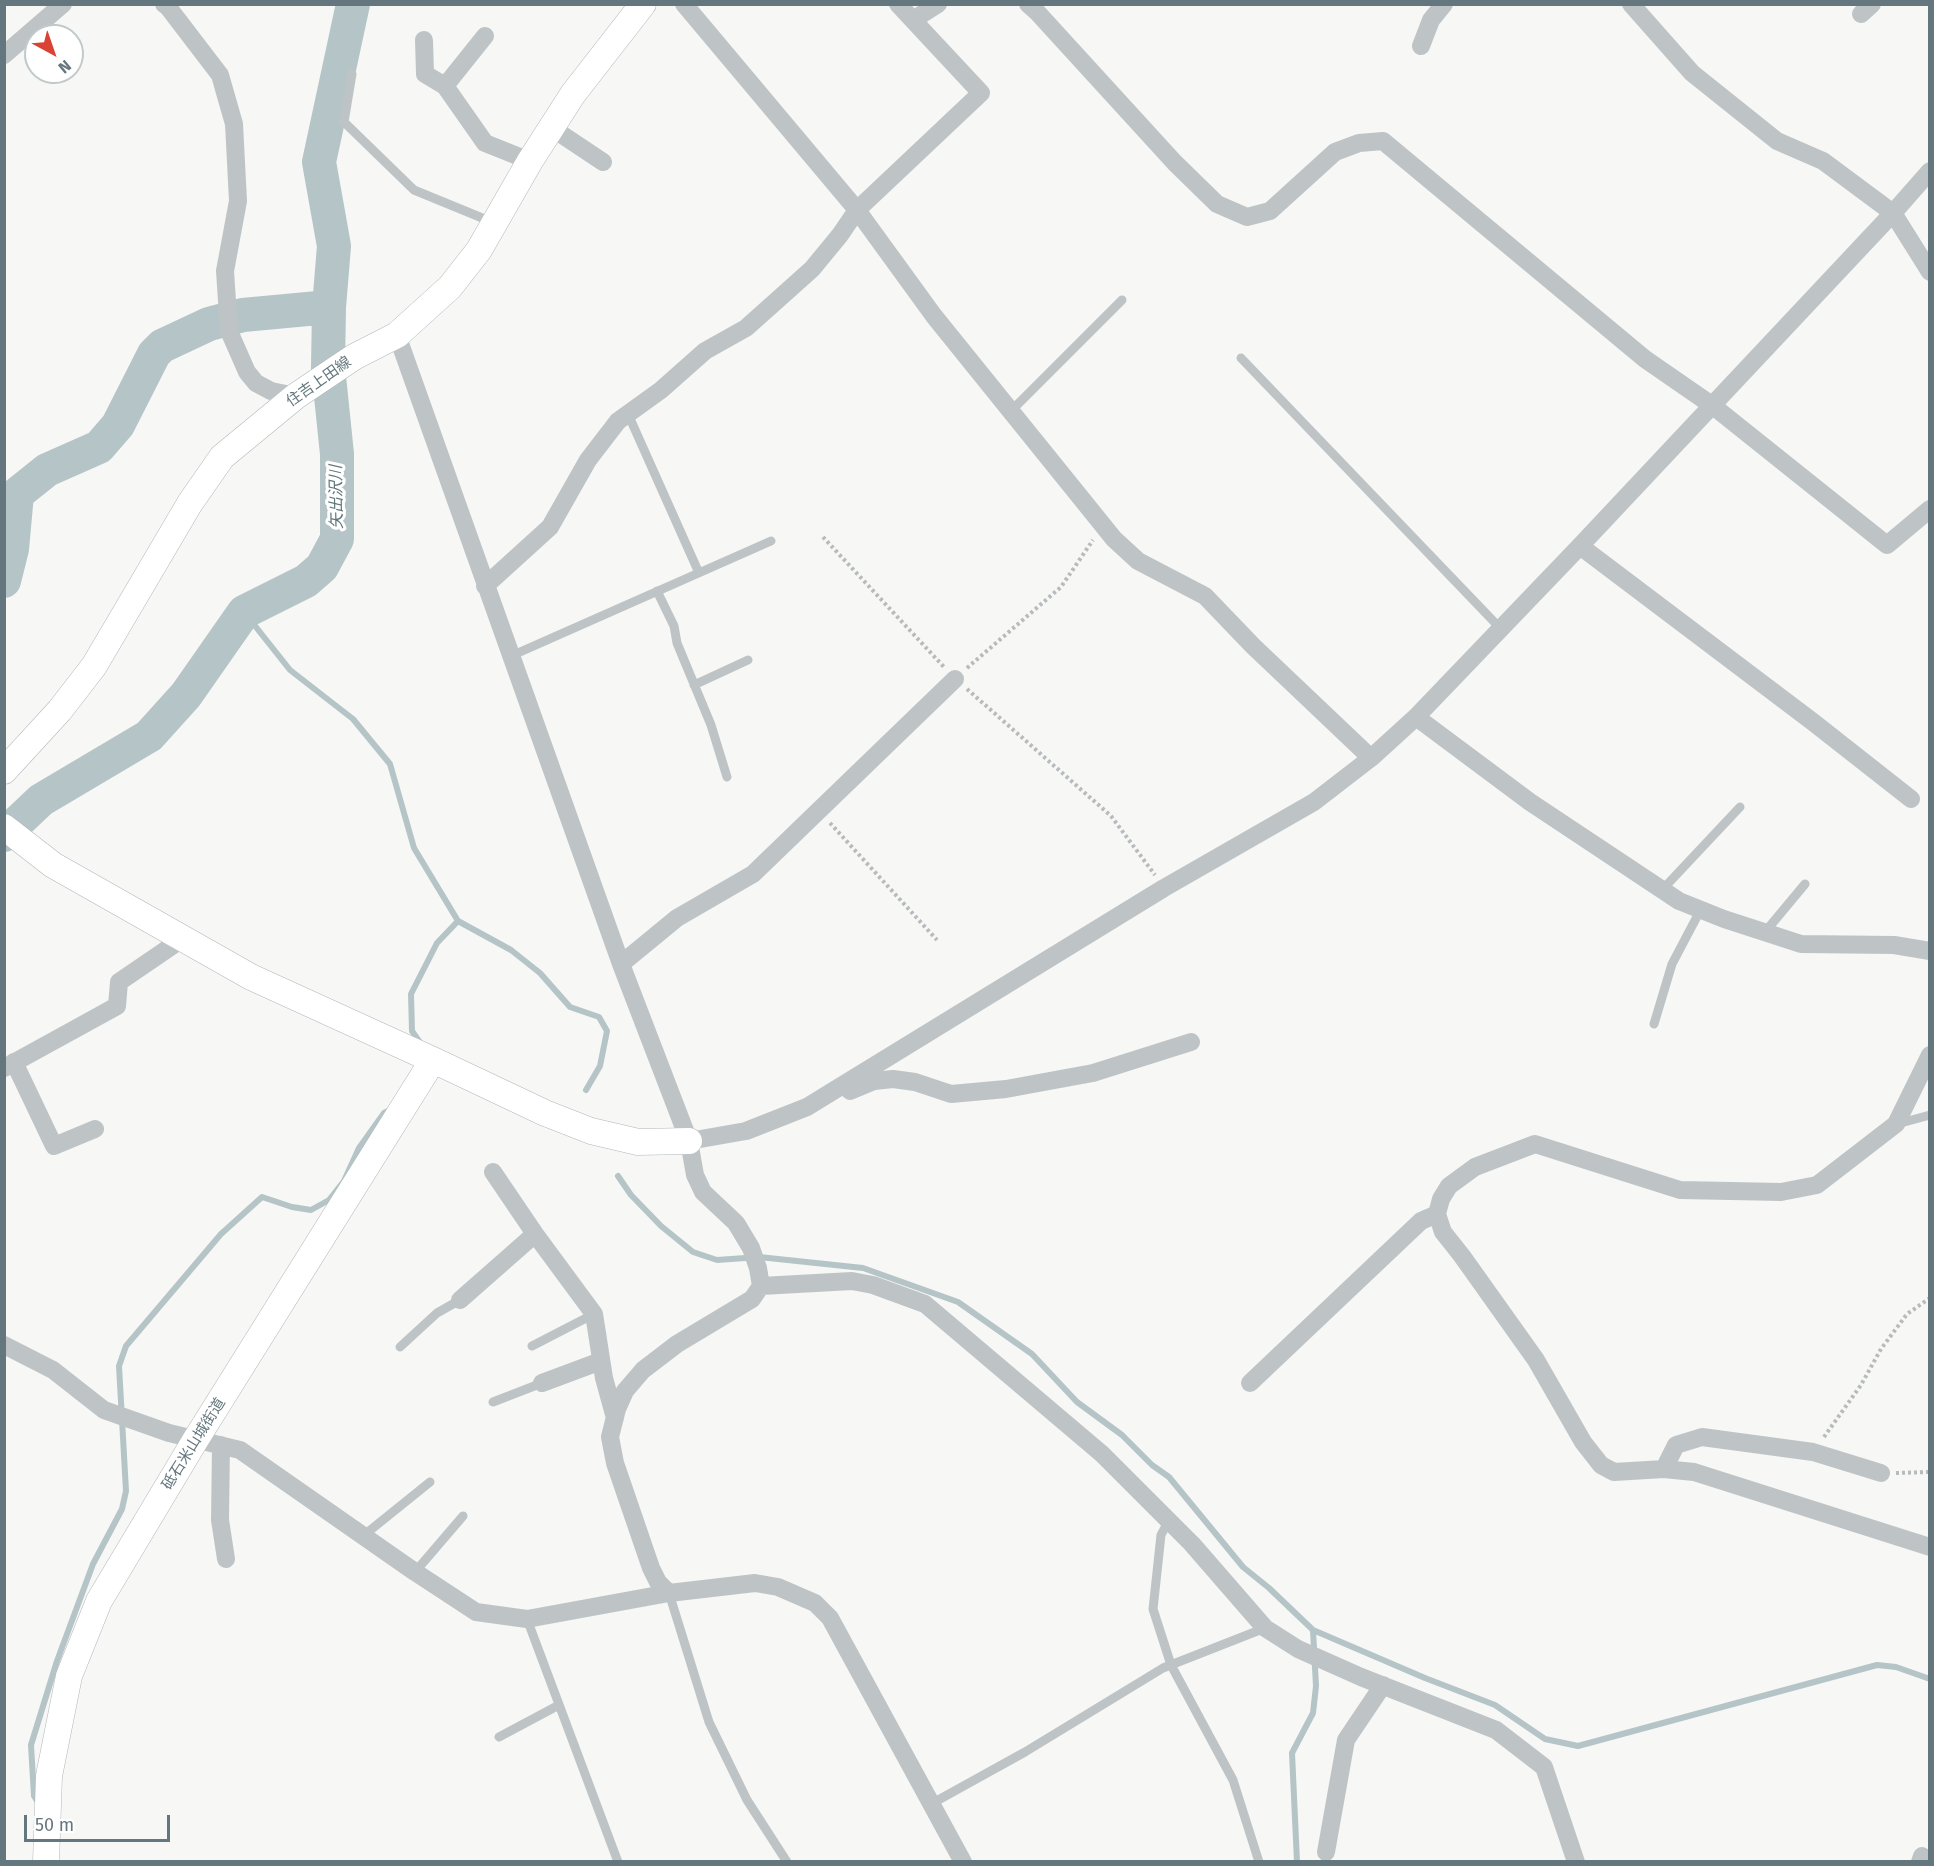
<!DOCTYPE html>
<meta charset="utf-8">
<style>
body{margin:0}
#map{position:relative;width:1934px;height:1866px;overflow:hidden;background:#f7f7f5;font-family:"Fira Sans",sans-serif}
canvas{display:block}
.frame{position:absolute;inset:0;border:6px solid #64777e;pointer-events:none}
.north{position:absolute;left:24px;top:24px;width:60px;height:60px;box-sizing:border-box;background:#fff;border:2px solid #c1c9cb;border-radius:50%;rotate:140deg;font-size:16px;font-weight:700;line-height:24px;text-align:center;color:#64777e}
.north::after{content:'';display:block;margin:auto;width:21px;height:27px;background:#d94333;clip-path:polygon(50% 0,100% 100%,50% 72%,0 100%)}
.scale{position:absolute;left:24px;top:1815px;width:146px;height:27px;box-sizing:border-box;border:3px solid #64777e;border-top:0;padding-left:8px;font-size:18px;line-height:21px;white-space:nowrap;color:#64777e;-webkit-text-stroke:4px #fff;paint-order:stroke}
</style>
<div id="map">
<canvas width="1934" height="1866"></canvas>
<div class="frame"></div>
<div class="north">N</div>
<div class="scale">50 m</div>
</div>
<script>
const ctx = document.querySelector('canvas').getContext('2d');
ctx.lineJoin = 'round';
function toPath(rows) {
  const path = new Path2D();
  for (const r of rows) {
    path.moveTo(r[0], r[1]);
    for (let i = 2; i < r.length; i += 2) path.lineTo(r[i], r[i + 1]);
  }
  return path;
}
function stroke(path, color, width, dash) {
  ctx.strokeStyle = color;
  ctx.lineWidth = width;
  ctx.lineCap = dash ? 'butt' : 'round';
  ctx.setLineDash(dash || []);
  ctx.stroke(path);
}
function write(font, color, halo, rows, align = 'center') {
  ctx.font = font + ' "Fira Sans","Noto Sans JP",sans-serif';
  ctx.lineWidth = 6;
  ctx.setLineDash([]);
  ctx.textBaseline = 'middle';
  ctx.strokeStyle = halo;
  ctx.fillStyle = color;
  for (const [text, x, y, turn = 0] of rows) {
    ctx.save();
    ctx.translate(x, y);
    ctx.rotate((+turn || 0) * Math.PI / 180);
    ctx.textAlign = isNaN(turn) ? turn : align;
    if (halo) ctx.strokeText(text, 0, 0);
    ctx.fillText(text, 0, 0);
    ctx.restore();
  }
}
const stream = toPath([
 [244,612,290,670,353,719,390,764,414,848,458,921,511,950,540,973,570,1007,599,1017,607,1031,600,1066,586,1090],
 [421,1044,412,1031,411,994,437,943,458,921],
 [618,1176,631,1195,661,1226,693,1252,717,1260,759,1257,863,1268,958,1302,1032,1354,1077,1402,1122,1435,1152,1465,1169,1477,1243,1567,1269,1588,1313,1630,1425,1678,1495,1705,1545,1739,1578,1746,1877,1665,1896,1667,1930,1679],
 [39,1804,34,1796,31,1745,57,1661,93,1564,122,1509,126,1491,119,1366,126,1346,221,1234,262,1197,292,1207,311,1210,329,1200,344,1181,359,1148,384,1113,390,1110],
 [1297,1862,1292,1753,1313,1713,1316,1686,1313,1630]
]);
const river = toPath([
 [4,581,12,549,17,494,47,470,99,447,118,425,154,354,162,346,209,324,243,315,329,307],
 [4,835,41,800,149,736,186,695,244,612,306,581,322,567,337,539,337,454,328,367,329,307,334,246,319,162,353,4]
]);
const path = toPath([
 [823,537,944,667],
 [967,668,1061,587,1093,540],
 [967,689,1111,816,1155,875],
 [830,823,937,940],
 [1824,1437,1861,1385,1881,1349,1907,1314,1930,1298],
 [1896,1473,1930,1472]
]);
const lane = toPath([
 [352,74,344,122,414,190,492,222],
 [1241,358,1500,628],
 [1011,411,1122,300],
 [628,414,699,573],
 [657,591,674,626,677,643,711,725,727,777],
 [511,656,771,541],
 [694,685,748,660],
 [1662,890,1740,807],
 [1765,932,1805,884],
 [1654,1024,1672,964,1701,909],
 [1897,1124,1930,1115],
 [532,1346,594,1314],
 [400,1347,437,1313,460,1300],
 [493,1402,542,1383],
 [1169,1520,1161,1535,1153,1609,1171,1665,1233,1780,1259,1862],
 [363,1536,430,1482],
 [415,1572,463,1516],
 [669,1593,709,1722,747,1800,787,1862],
 [527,1619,618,1862],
 [499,1737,559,1705],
 [931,1804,1025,1752,1163,1668,1265,1628]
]);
const street = toPath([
 [164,4,168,7,220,75,234,124,238,201,225,271,229,331,247,372,256,383,271,391,296,396],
 [684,4,857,210,934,316,1114,539,1138,561,1205,596,1253,646,1371,758],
 [1028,4,1037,12,1175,163,1217,204,1247,217,1270,211,1335,152,1359,143,1383,141,1645,359,1713,406,1887,545,1930,509],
 [1631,4,1692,73,1777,141,1823,161,1893,213,1930,272],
 [1861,14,1872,4],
 [913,20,938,4],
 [485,36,445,86,485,143,530,161],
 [424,40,425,74,445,86],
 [1421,46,1431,20,1444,4],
 [4,55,63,4],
 [552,128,603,162],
 [397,335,621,964,689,1141,695,1175,703,1192,736,1223,751,1248,758,1268,761,1286,752,1299,677,1344,643,1370,625,1391,617,1409,610,1437,615,1463,651,1568,658,1582,669,1593],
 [1580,546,1813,722,1911,799],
 [485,586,550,527,588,460,618,421,661,390,705,351,746,328,812,269,840,235,857,210,981,93,898,4],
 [1416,717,1530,802,1679,901,1724,919,1801,944,1894,945,1930,951],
 [621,964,677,918,753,874,955,679],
 [1930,1055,1896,1124,1817,1185,1781,1192,1680,1190,1535,1144,1475,1167,1449,1186,1441,1199,1437,1214,1443,1232,1462,1256,1536,1360,1583,1442,1601,1465,1614,1472,1664,1469,1694,1472,1930,1547],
 [14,1062,54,1146,95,1129],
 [4,1068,117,1006,119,982,182,939],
 [850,1091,874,1081,893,1079,915,1082,951,1094,1006,1089,1093,1073,1191,1042],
 [689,1141,746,1131,807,1107,1164,888,1314,802,1371,758,1416,717,1580,546,1893,213,1930,171],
 [493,1172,535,1234,594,1314,604,1378,615,1418],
 [761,1286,852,1281,873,1285,925,1304,1102,1454,1192,1544,1265,1628,1298,1649,1361,1677,1496,1730,1544,1767,1576,1862],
 [460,1300,535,1234],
 [4,1345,53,1370,104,1410,169,1433,240,1450,415,1572,476,1612,527,1619,669,1593,755,1583,778,1587,815,1603,830,1618,963,1862],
 [542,1383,601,1361],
 [1250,1383,1421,1221,1437,1214],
 [221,1445,220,1520,226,1559],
 [1664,1469,1676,1445,1702,1437,1813,1452,1881,1473],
 [1326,1852,1346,1740,1383,1685],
 [1920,1862,1922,1856]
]);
const secondary = toPath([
 [4,771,60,710,94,666,190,503,222,457,296,396,354,357,397,335,450,287,479,250,530,161,573,94,643,4],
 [4,827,53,865,251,977,433,1060,545,1113,591,1131,638,1142,689,1141],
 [46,1862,49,1776,69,1676,99,1601,196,1439,433,1060]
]);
const streetNames = [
 ["住吉上田線",319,382,-35],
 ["砥石米山城街道",194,1444,-58]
];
const waterNames = [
 ["矢出沢川",337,497,-91]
];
stroke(stream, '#b5c4c6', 6);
stroke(river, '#b5c4c6', 34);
stroke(secondary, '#b1b8bb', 27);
stroke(path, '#b7bbbd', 4, [3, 3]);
stroke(lane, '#bec4c6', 9);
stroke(street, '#bec4c6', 18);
stroke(secondary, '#fff', 26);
write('15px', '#64777e', '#fff', streetNames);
write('italic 16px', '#5f7679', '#fff', waterNames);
</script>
